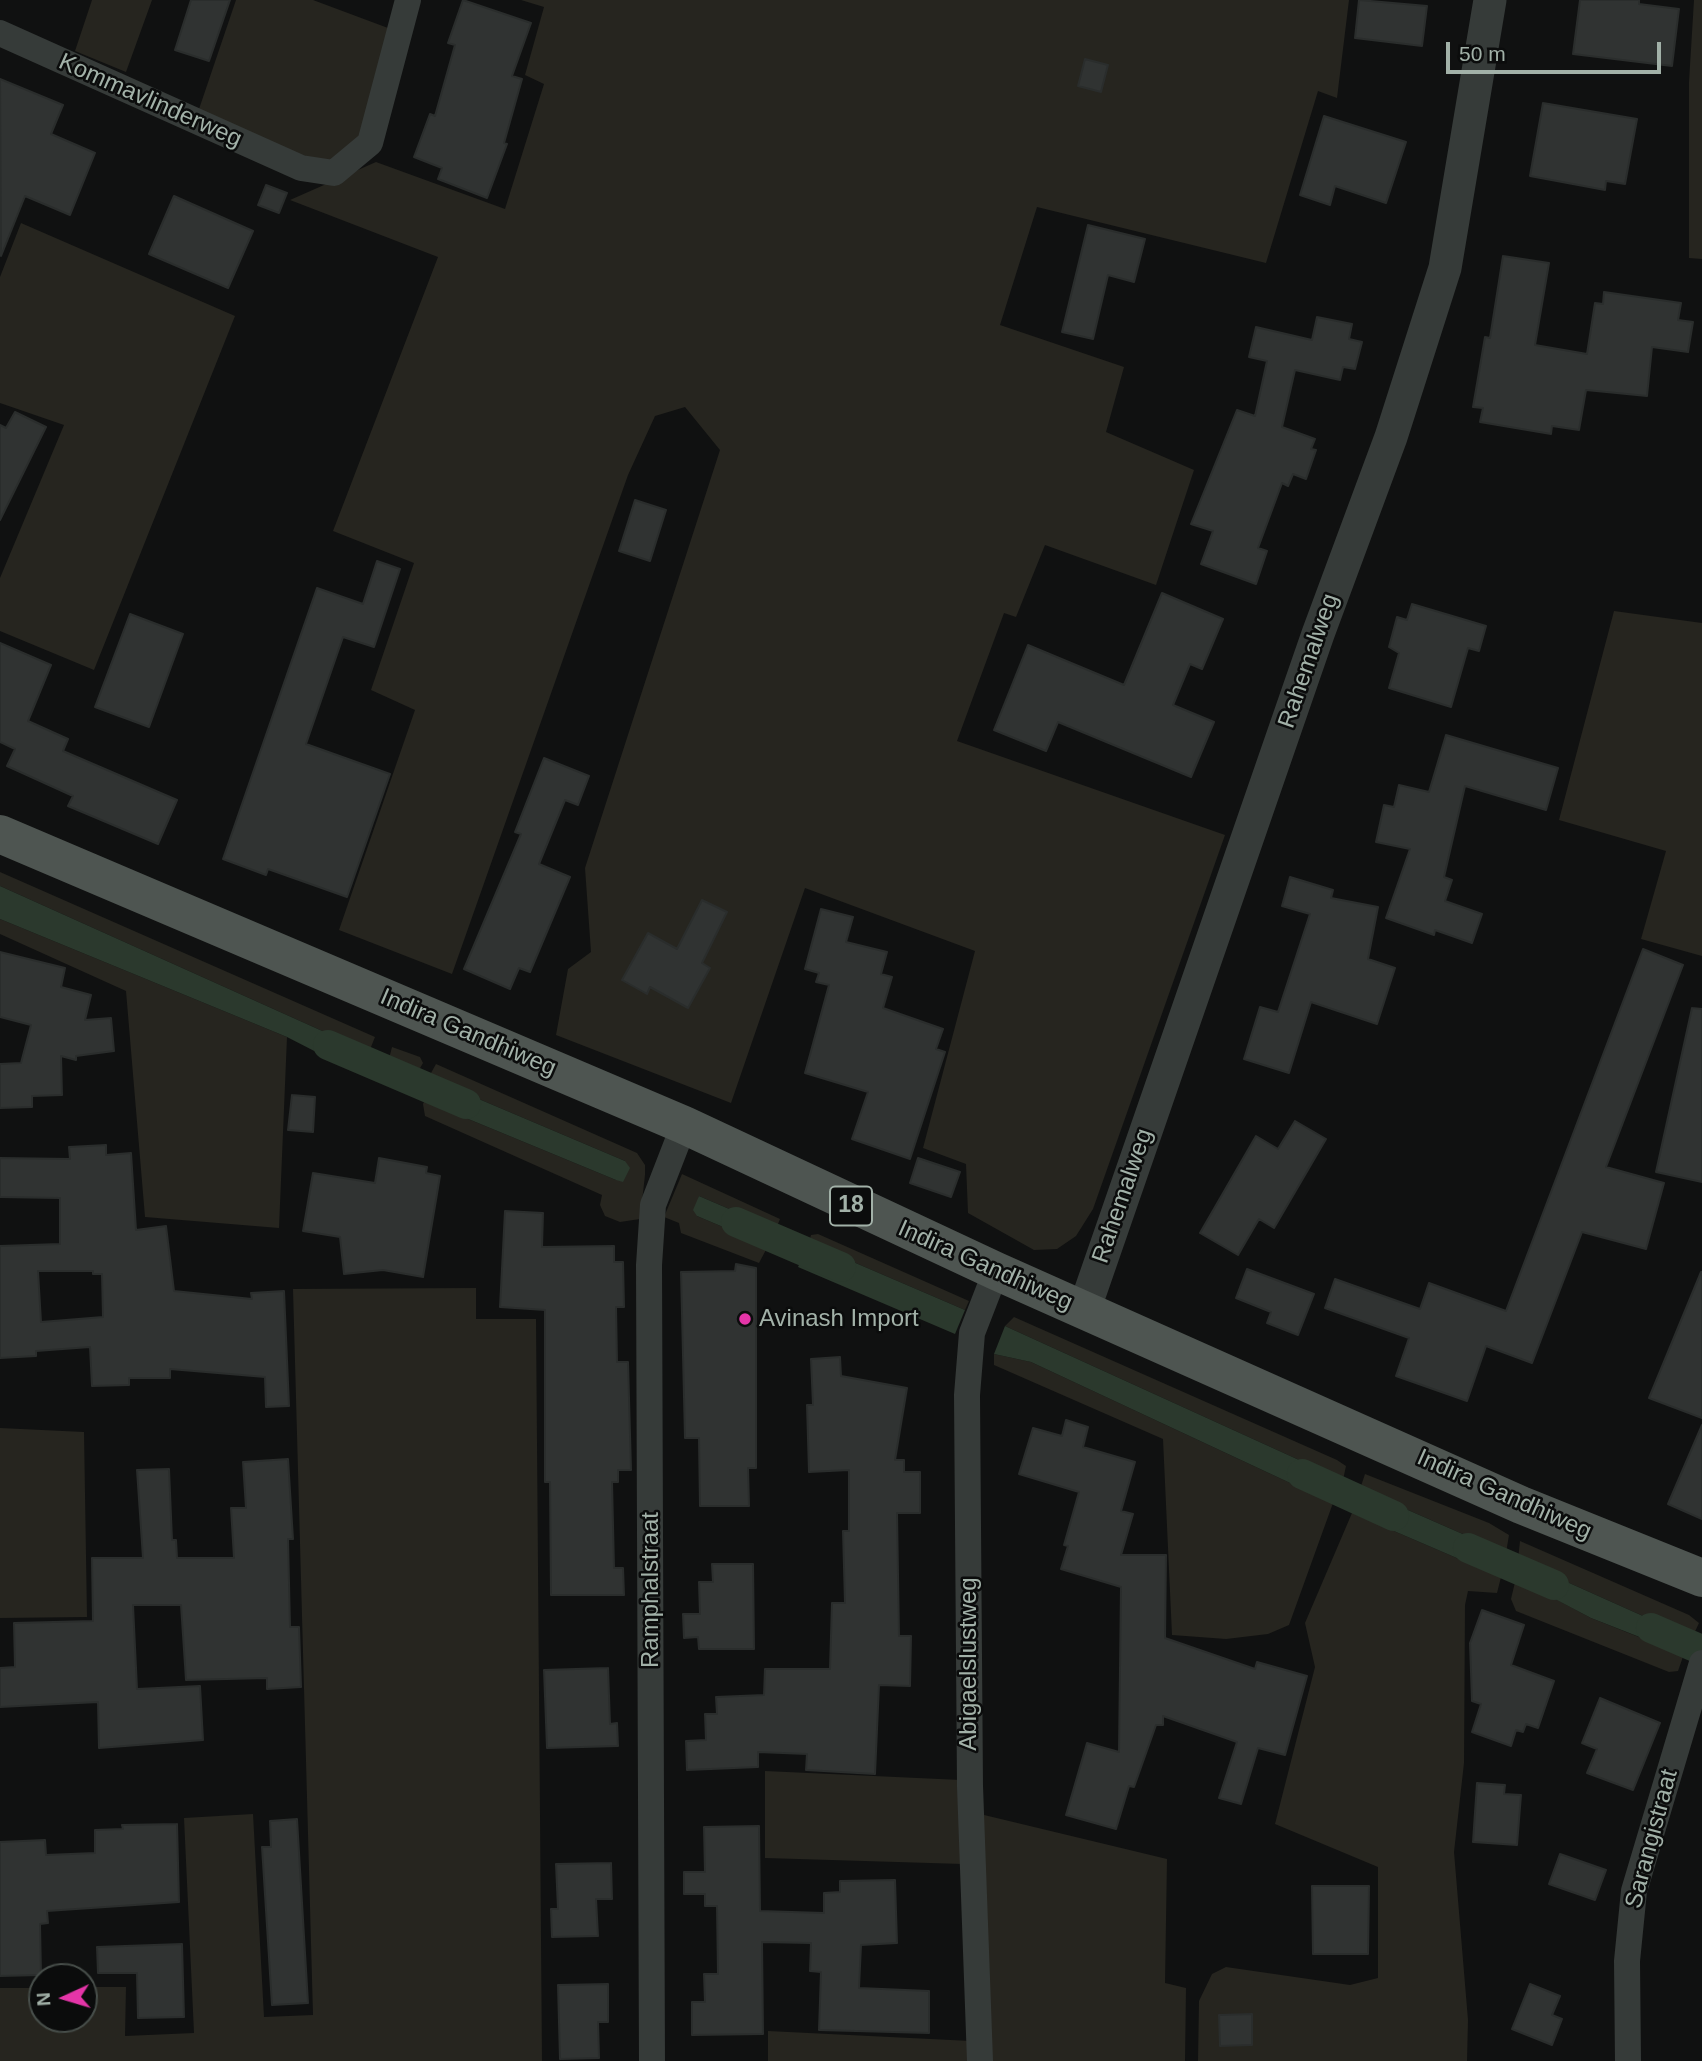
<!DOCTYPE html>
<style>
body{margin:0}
#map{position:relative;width:1702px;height:2061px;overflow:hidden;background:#101111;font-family:Arial,sans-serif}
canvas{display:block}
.north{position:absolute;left:28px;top:1963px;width:70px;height:70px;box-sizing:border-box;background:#0b0c0c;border:2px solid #474e4a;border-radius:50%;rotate:266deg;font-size:19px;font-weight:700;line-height:28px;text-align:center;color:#a2b1a8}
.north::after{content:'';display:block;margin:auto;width:24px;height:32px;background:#e535a8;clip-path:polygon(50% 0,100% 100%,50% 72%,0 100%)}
.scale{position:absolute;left:1446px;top:42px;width:215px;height:32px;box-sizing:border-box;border:4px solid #a2b1a8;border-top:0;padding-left:9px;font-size:21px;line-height:24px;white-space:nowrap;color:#a2b1a8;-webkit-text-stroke:5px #0b0c0c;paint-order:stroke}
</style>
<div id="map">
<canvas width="1702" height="2061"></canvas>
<div class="north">N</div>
<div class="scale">50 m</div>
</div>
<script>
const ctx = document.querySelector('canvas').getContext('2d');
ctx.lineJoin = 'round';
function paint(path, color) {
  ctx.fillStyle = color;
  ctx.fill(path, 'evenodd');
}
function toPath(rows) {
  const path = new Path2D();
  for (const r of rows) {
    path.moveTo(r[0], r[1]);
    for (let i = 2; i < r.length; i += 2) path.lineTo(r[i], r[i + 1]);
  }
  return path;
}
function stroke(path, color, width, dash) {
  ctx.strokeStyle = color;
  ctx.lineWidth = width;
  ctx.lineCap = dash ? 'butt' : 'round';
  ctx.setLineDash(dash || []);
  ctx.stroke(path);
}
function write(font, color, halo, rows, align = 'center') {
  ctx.font = font + ' Arial,sans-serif';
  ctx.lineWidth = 5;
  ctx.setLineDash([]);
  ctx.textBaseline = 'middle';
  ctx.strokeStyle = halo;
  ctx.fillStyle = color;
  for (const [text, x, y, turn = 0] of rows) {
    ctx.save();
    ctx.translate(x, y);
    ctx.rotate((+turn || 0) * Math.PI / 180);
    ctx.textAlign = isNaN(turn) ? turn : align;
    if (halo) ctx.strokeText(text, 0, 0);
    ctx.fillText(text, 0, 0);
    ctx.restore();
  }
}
const green = toPath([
 [92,0,152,0,126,72,75,51],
 [236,0,313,0,388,28,359,142,329,162,295,156,198,112],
 [521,0,1349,0,1337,98,1318,91,1266,263,1037,207,1000,325,1124,367,1106,432,1194,470,1156,585,1045,545,1016,617,1004,613,957,741,1225,835,1093,1209,1076,1236,1057,1249,1034,1250,968,1213,966,1164,923,1148,975,951,805,888,731,1103,556,1035,568,969,591,952,585,868,720,450,685,407,655,416,628,475,452,974,339,930,415,710,371,690,414,563,333,531,438,257,290,200,376,162,505,209,544,84,525,75,544,7],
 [1694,0,1702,0,1702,259,1689,258,1689,82],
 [21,223,235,316,94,670,0,631,0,578,64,425,0,403,0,277],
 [1614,611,1702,623,1702,956,1641,939,1666,851,1559,820],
 [0,872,375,1037,369,1052,0,886],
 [0,919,287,1037,279,1228,145,1217,126,991,0,934],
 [392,1047,420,1057,423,1063,416,1075,414,1069,389,1059],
 [436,1064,637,1153,645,1165,645,1175,640,1219,620,1222,605,1216,600,1205,602,1195,425,1116,423,1104,426,1098,432,1104,616,1180,625,1161,434,1080,431,1073],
 [682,1174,780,1219,776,1229,699,1196,697,1216,768,1246,759,1263,681,1233,679,1223,664,1217],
 [818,1234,969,1301,965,1310,809,1243,811,1235],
 [476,1288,476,1319,536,1319,542,2061,0,2061,0,1988,42,1988,42,2019,84,2019,84,1987,126,1987,125,2036,194,2033,184,1818,253,1814,264,2017,313,2015,293,1289],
 [1014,1317,1337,1460,1346,1466,1343,1480,1005,1326],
 [994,1354,1031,1362,1333,1503,1289,1625,1268,1634,1226,1639,1172,1635,1163,1439,994,1365],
 [0,1428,84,1432,87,1617,0,1618],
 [1365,1474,1489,1523,1509,1535,1506,1553,1360,1489],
 [1352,1513,1501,1577,1497,1593,1468,1591,1465,1605,1464,1763,1454,1852,1468,2020,1467,2061,1198,2061,1199,2001,1212,1974,1226,1967,1350,1985,1378,1978,1378,1867,1275,1824,1315,1667,1305,1623],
 [1520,1541,1689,1615,1699,1623,1692,1638,1518,1560],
 [1516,1578,1591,1618,1664,1647,1685,1651,1678,1671,1669,1672,1516,1611,1511,1599],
 [765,1771,961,1780,963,1864,765,1858],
 [980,1814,1167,1859,1165,1983,1186,1988,1185,2061,990,2061],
 [768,2031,971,2041,972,2061,768,2061]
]);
const water = toPath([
 [0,886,369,1052,359,1074,287,1037,0,919],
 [389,1059,414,1069,416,1075,409,1093,378,1081],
 [434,1080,625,1161,630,1168,623,1182,616,1180,432,1104,426,1098],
 [699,1196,776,1229,768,1246,697,1216,693,1210],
 [809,1243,965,1310,955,1334,798,1267],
 [1005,1326,1343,1480,1333,1503,1031,1362,994,1354],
 [1360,1489,1506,1553,1501,1577,1352,1513],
 [1518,1560,1692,1638,1685,1651,1665,1647,1591,1618,1534,1588,1516,1578]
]);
const canal = toPath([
 [328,1045,466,1104],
 [736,1222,841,1267],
 [1302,1474,1394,1516],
 [1468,1548,1554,1585],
 [1651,1628,1702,1650]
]);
const building = toPath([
 [191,0,230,0,209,61,175,50,191,0],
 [463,0,531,23,512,76,522,79,504,143,507,144,487,198,438,179,442,168,414,157,430,114,435,116,455,45,448,43,463,0],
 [1359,0,1427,6,1422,46,1355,38,1359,0],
 [1580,0,1639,0,1639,4,1679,9,1672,66,1573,54,1580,0],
 [1085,59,1108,65,1101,92,1078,86,1085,59],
 [0,79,63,105,51,134,95,153,70,215,25,196,1,256,0,79],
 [1543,103,1637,119,1625,184,1606,181,1605,190,1530,176,1543,103],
 [1324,116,1406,142,1386,203,1335,186,1330,205,1300,195,1324,116],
 [266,185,287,193,279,213,258,205,266,185],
 [174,196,253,231,228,288,149,254,174,196],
 [1088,225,1145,239,1134,282,1108,275,1093,339,1062,332,1088,225],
 [1503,256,1549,263,1535,345,1587,354,1595,303,1603,304,1604,292,1681,303,1678,320,1693,322,1688,352,1652,347,1647,396,1586,390,1579,430,1552,426,1551,434,1480,422,1483,408,1473,407,1485,337,1490,338,1503,256],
 [1317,317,1352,324,1349,339,1362,342,1355,369,1343,367,1340,380,1295,370,1282,427,1315,439,1311,449,1316,450,1306,479,1293,474,1288,486,1282,483,1258,548,1267,551,1256,584,1201,564,1213,531,1191,524,1237,410,1255,416,1267,361,1249,357,1256,327,1312,340,1317,317],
 [15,412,46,427,0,520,0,425,6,428,15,412],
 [635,500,666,510,650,561,619,551,635,500],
 [377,561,400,569,374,647,343,637,306,744,390,774,347,897,268,869,266,875,223,859,317,588,363,604,377,561],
 [1162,593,1223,619,1202,669,1190,664,1173,705,1214,722,1191,777,1058,722,1046,751,994,730,1028,645,1124,685,1162,593],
 [1412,604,1486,626,1479,651,1468,648,1451,707,1389,688,1399,653,1389,647,1397,617,1407,620,1412,604],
 [130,614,183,634,149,727,95,707,130,614],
 [0,643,51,665,28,721,68,739,63,751,177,800,158,844,68,806,73,796,7,766,15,749,0,742,0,643],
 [1446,735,1558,768,1546,810,1465,786,1444,877,1452,880,1445,901,1482,914,1472,943,1435,930,1434,935,1386,918,1410,849,1376,842,1384,805,1394,807,1399,785,1429,792,1446,735],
 [544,758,589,776,578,805,565,800,539,864,570,877,530,972,519,968,510,989,464,969,521,834,515,832,544,758],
 [1290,877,1333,890,1331,898,1378,907,1368,959,1395,968,1377,1024,1311,1002,1289,1073,1244,1059,1260,1007,1278,1012,1310,914,1282,906,1290,877],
 [702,900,727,912,702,963,710,968,688,1008,650,987,647,994,622,980,648,933,677,949,702,900],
 [821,909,853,917,846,942,887,952,881,974,892,977,883,1008,943,1029,936,1049,945,1052,910,1159,852,1139,868,1092,805,1073,829,985,816,982,819,973,805,969,821,909],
 [1643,949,1683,965,1606,1167,1664,1183,1646,1249,1582,1232,1532,1363,1486,1346,1467,1401,1396,1376,1409,1338,1325,1308,1335,1279,1420,1309,1429,1283,1506,1311,1643,949],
 [0,952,65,968,61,987,91,995,85,1020,111,1018,114,1051,76,1056,76,1060,61,1056,62,1095,32,1096,32,1107,0,1108,0,1064,21,1063,31,1025,0,1017,0,952],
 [1692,1008,1702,1009,1702,1182,1656,1172,1692,1008],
 [292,1095,315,1097,313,1132,288,1130,292,1095],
 [1295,1121,1326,1139,1274,1228,1259,1219,1238,1255,1200,1233,1256,1136,1278,1149,1295,1121],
 [106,1145,106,1155,131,1153,136,1230,166,1226,174,1291,252,1299,251,1293,284,1291,289,1406,266,1407,265,1377,170,1369,170,1378,129,1378,129,1385,92,1386,90,1347,36,1351,36,1356,0,1358,0,1246,60,1244,60,1198,0,1197,0,1158,70,1159,69,1147,106,1145],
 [38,1271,93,1271,93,1274,102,1274,103,1317,41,1322,38,1271],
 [379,1158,427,1167,426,1173,440,1176,423,1277,383,1270,344,1274,340,1237,303,1231,313,1173,375,1183,379,1158],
 [918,1158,960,1172,951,1197,910,1183,918,1158],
 [505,1211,543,1213,542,1247,614,1246,614,1262,623,1262,624,1307,616,1307,617,1362,628,1362,631,1470,618,1470,618,1482,612,1482,614,1568,623,1568,624,1595,551,1595,550,1482,545,1482,545,1310,500,1307,505,1211],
 [736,1264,756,1268,756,1468,748,1468,749,1506,700,1506,699,1438,685,1438,681,1272,735,1271,736,1264],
 [1247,1269,1314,1294,1298,1335,1267,1323,1271,1312,1236,1298,1247,1269],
 [1701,1272,1702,1272,1702,1418,1649,1398,1701,1272],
 [840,1357,841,1376,907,1388,895,1460,904,1460,904,1472,920,1472,920,1513,897,1513,899,1636,911,1636,910,1686,879,1685,875,1774,806,1770,807,1754,758,1752,758,1767,687,1770,686,1741,706,1740,705,1714,717,1714,716,1697,764,1695,765,1669,830,1669,832,1603,845,1603,843,1531,849,1531,849,1470,809,1472,807,1405,813,1405,811,1359,840,1357],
 [1066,1420,1088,1427,1083,1447,1135,1462,1121,1511,1133,1514,1121,1555,1166,1555,1165,1638,1255,1669,1257,1662,1307,1676,1285,1755,1258,1748,1241,1804,1219,1798,1237,1742,1163,1716,1163,1725,1156,1725,1134,1787,1129,1786,1116,1829,1066,1815,1087,1743,1119,1752,1121,1587,1061,1569,1068,1546,1064,1545,1079,1492,1019,1474,1033,1428,1062,1436,1066,1420],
 [1702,1425,1702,1519,1668,1504,1702,1425],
 [288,1459,293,1539,288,1539,290,1627,299,1627,301,1687,267,1689,267,1678,186,1680,181,1605,133,1605,137,1689,200,1686,203,1740,99,1748,98,1702,0,1707,0,1668,15,1667,14,1623,93,1621,92,1558,143,1558,137,1470,169,1469,172,1540,176,1540,177,1558,234,1558,231,1508,246,1508,243,1462,288,1459],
 [712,1564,753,1564,754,1649,699,1649,698,1637,684,1638,683,1614,700,1614,699,1582,713,1582,712,1564],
 [1482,1610,1524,1625,1511,1665,1554,1681,1538,1728,1526,1724,1523,1732,1516,1730,1511,1746,1472,1732,1481,1704,1472,1701,1470,1643,1482,1610],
 [608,1668,610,1724,617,1723,618,1746,547,1748,544,1670,608,1668],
 [1600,1698,1660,1723,1633,1790,1587,1773,1597,1749,1582,1743,1600,1698],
 [1477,1783,1505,1785,1504,1794,1521,1795,1517,1845,1473,1842,1477,1783],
 [297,1819,308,2003,272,2005,262,1847,271,1847,270,1821,297,1819],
 [177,1824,179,1902,47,1911,48,1923,40,1924,41,1975,0,1976,0,1842,45,1840,46,1855,95,1853,95,1830,123,1829,122,1825,177,1824],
 [759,1826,760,1911,824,1913,824,1893,840,1892,840,1881,895,1880,897,1943,861,1945,859,1988,929,1991,929,2033,819,2030,821,1972,810,1971,811,1943,762,1942,763,2034,692,2035,692,2002,705,2002,704,1974,718,1974,717,1906,705,1906,705,1894,684,1894,684,1872,705,1872,704,1827,759,1826],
 [1560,1854,1606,1870,1595,1900,1549,1884,1560,1854],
 [611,1863,612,1899,596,1899,598,1936,552,1937,551,1909,558,1909,556,1864,611,1863],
 [1312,1886,1369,1886,1368,1954,1313,1954,1312,1886],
 [182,1944,184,2017,138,2018,137,1973,98,1973,97,1947,182,1944],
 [608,1984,608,2022,598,2022,599,2058,560,2059,558,1985,608,1984],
 [1530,1984,1560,1996,1552,2015,1562,2019,1552,2045,1512,2029,1530,1984],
 [1252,2014,1252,2045,1220,2046,1219,2015,1252,2014]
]);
const minor = toPath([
 [0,33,301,168,334,173,370,143,408,0],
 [652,2061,649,1265,653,1205,684,1125],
 [980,2061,970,1786,967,1395,972,1333,996,1271],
 [1628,2061,1627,1961,1634,1891,1702,1663]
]);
const tertiary = toPath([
 [1084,1310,1318,634,1391,437,1445,268,1490,0]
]);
const primary = toPath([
 [0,834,684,1125,996,1271,1521,1505,1702,1578]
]);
const markers = [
 [745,1319,7,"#e535a8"]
];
const shields = [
 [851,1206,42]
];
const shieldNames = [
 ["18",851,1206]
];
const streetNames = [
 ["Kommavlinderweg",150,101,24],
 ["Rahemalweg",1309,661,-71],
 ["Indira Gandhiweg",468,1033,23],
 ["Rahemalweg",1123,1196,-71],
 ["Indira Gandhiweg",985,1266,24],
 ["Indira Gandhiweg",1504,1495,24],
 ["Ramphalstraat",651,1590,-90],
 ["Abigaelslustweg",969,1664,-90],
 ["Sarangistraat",1652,1839,-75]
];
const poiNames = [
 ["Avinash Import",759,1319]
];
paint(green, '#26251f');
paint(water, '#2b392d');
stroke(canal, '#2b392d', 30);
paint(building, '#303332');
stroke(building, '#2a2d2c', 2);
stroke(minor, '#363b39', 26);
stroke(tertiary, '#363b39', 33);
stroke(primary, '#4e5551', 38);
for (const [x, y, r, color] of markers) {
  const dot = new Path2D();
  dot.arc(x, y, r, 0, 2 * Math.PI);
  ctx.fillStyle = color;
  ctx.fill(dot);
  stroke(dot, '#0b0c0c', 2.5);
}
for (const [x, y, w] of shields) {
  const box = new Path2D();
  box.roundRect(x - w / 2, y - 19.5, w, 39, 5);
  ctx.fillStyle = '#0b0c0c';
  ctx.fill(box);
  stroke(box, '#a2b1a8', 2);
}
write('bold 23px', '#a2b1a8', null, shieldNames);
write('24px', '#a2b1a8', '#0b0c0c', streetNames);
write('24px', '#a2b1a8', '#0b0c0c', poiNames, 'left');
</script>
